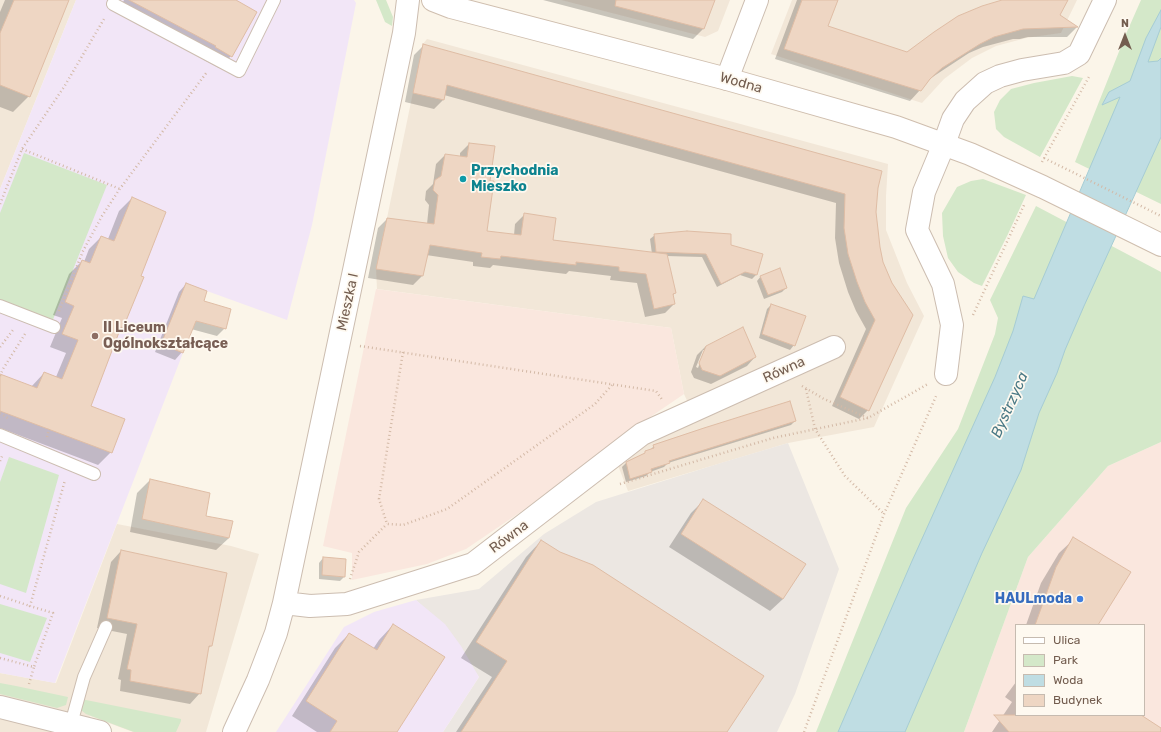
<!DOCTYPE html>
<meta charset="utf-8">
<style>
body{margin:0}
#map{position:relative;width:1161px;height:732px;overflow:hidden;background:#fbf5e9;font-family:Rubik,sans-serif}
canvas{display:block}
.legend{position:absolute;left:1015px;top:624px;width:130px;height:92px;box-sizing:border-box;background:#fef9f0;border:1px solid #c6bbb0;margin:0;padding:5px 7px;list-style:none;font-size:12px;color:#735d4f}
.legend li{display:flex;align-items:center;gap:8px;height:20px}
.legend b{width:20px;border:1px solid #c6bbb0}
.north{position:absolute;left:1105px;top:16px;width:40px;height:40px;-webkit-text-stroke:3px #fef9f0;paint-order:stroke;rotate:0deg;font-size:11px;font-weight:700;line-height:16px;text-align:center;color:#735d4f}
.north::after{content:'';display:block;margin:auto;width:14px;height:18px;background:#735d4f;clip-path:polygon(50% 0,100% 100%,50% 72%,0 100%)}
</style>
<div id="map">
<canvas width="1161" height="732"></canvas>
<ul class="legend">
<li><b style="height:5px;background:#fff"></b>Ulica</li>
<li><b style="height:11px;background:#d4e8c9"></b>Park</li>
<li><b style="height:11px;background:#bfdde3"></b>Woda</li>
<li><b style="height:11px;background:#eed6c3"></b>Budynek</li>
</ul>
<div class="north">N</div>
</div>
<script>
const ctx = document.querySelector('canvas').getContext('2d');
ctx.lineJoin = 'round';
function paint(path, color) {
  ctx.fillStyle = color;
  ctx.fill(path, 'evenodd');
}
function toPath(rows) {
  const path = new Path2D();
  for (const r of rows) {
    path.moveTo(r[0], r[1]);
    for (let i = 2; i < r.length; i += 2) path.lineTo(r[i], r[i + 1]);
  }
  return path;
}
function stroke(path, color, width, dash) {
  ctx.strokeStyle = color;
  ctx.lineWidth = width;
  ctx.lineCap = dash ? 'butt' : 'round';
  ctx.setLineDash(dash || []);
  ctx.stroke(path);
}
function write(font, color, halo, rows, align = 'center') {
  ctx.font = font + ' Rubik,sans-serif';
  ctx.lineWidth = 3.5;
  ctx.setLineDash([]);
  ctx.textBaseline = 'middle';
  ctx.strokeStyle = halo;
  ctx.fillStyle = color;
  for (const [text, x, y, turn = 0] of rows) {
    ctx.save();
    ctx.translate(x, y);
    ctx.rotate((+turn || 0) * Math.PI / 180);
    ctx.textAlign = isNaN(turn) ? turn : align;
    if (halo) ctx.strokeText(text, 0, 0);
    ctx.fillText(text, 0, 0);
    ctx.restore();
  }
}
const residential = toPath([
 [0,0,76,0,0,189],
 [561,0,730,0,718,31,705,37],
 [792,0,1077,0,1061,33,1026,38,996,46,972,58,944,79,922,103,771,54],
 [427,39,888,164,886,196,886,230,907,283,924,316,874,427,788,443,628,491,617,463,657,436,696,420,684,394,671,328,377,289,376,269,387,218,423,44],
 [117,524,231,546,259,554,206,732,133,732,90,716,83,732,0,732,0,673,56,683]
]);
const commercial = toPath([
 [376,289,671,328,684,394,624,435,522,511,466,549,427,564,352,580,352,553,323,546],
 [1161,442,1161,732,964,732,1028,557,1108,466],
 [1016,625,1144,625,1144,715,1016,715]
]);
const industrial = toPath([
 [788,443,839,569,795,694,777,732,443,732,479,677,427,611,416,600,479,589,544,534,596,502,724,462]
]);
const education = toPath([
 [76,0,354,0,356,3,312,225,287,320,207,291,55,683,0,673,0,189],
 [416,600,445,624,461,646,479,677,443,732,276,732,344,627,374,612]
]);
const green = toPath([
 [376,0,386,0,393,17,392,26,385,22],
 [1141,0,1161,0,1161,204,1075,162,1126,34],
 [1072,76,1083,78,1040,157,1004,137,996,129,994,112,1000,100,1011,89,1034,83],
 [24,153,107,185,52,322,0,302,0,213],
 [983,179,1026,195,1008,234,982,286,974,283,958,272,948,258,943,236,942,213,957,187,971,181],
 [1036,206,1161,272,1161,442,1108,466,1028,557,964,732,816,732,906,508,958,429,995,334,998,318,990,300],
 [9,457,59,475,26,593,0,584,0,482],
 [0,604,47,618,30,662,0,653],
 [0,683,16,686,68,697,66,705,57,708,0,694],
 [81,699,181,719,181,721,176,732,134,732,86,714,81,710]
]);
const water = toPath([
 [1161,10,1161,27,1148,62,1158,61,1161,58,1161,137,1084,306,1065,350,1057,373,1039,413,1021,470,982,553,905,732,838,732,912,561,995,377,1013,331,1023,296,1034,299,1120,97,1102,105,1109,92,1130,81,1146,38,1161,10]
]);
const shadow = toPath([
 [5,0,68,0,29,96,13,112,0,107,0,12],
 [124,0,234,0,231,56,219,68,204,60,204,58,118,12],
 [543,0,714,0,703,29,693,39],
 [797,0,837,0,827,26,908,53,1010,0,1067,0,1058,16,1077,27,1067,37,1028,37,1020,39,1013,39,983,47,969,53,931,78,910,101,775,59],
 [423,46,877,188,875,212,879,247,882,262,868,410,859,419,832,406,866,329,856,311,848,292,839,263,835,238,836,203,444,95,443,100,434,109,405,102,414,55],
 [469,144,489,181,486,232,514,235,515,224,525,214,552,240,652,254,650,239,655,235,730,245,756,275,752,279,740,275,717,287,702,257,666,256,675,293,672,296,674,304,665,313,645,317,637,283,610,280,611,276,569,271,566,274,493,265,490,268,473,266,473,262,426,255,422,276,413,285,368,278,378,228,387,219,427,224,429,205,425,200,426,191,433,184,436,164,445,155,460,157,460,153],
 [132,198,140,277,123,328,119,332,90,406,111,452,98,465,0,428,0,380,31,387,44,373,56,377,66,353,50,347,62,318,53,315,69,274,82,261,84,262,89,249,101,237,108,239,119,211],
 [761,276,786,288,782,292,764,299,757,281],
 [186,284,225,328,217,336,191,329,182,352,175,360,155,352,179,292],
 [771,305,794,345,790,350,759,338,767,309],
 [706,346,755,357,747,366,711,384,694,378,691,372,697,355],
 [703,350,705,350,698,368,696,367],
 [795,421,791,425,668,463,664,467,650,472,646,476,626,482,622,467,626,463,649,451,654,446],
 [150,480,205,516,229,538,216,550,130,532,137,493],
 [704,500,783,599,770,611,669,547,691,513],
 [1074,539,1097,625,1026,625,1041,583,1059,553],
 [541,541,726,732,456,732,492,677,461,658,526,557],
 [121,551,211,646,207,649,200,693,190,704,120,691,121,680,118,679,127,634,97,628,111,562],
 [323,558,344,577,340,581,319,579,319,563],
 [393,625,396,732,317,732,292,716,335,648,349,634,373,649,379,640],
 [1016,682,1016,715,1139,715,1161,729,1161,732,992,732,1012,702,1005,697]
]);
const building = toPath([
 [14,0,69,0,30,97,0,85,0,33,14,0],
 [129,0,236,0,257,12,232,57,215,47,216,46,129,0],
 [616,0,715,0,704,29,615,6,616,0],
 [802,0,838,0,828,26,907,52,934,32,958,16,982,6,1002,0,1068,0,1060,15,1078,27,1023,29,994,37,980,44,942,68,930,79,921,91,784,49,802,0],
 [423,44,882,171,878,188,876,212,880,247,883,262,892,283,913,315,869,411,840,397,875,320,865,302,857,282,848,254,844,228,845,194,447,85,444,100,413,93,423,44],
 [469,143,495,146,490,181,494,181,487,231,521,235,524,213,556,218,553,240,667,254,676,293,673,294,675,304,654,309,646,274,619,271,619,267,576,262,576,265,501,256,500,259,481,257,482,253,430,245,423,276,376,269,387,218,434,224,438,195,433,190,435,180,441,176,445,154,467,157,469,143],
 [132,197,166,212,141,276,144,277,123,328,121,327,91,406,125,419,112,453,0,411,0,374,37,388,44,372,62,379,78,340,62,334,74,306,65,302,82,260,90,263,101,236,114,241,132,197],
 [687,231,731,234,731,245,763,254,757,275,745,272,721,284,706,254,656,252,654,234,687,231],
 [780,268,787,288,768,295,760,276,780,268],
 [186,283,207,291,204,301,231,309,226,329,196,321,183,353,161,344,186,283],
 [771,304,806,316,795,346,762,334,771,304],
 [743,327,756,357,720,376,702,370,699,363,706,346,743,327],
 [790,401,796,421,669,461,670,463,651,469,652,472,630,479,626,462,645,453,645,451,654,448,653,445,704,428,790,401],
 [150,479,210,493,206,516,233,521,229,538,142,519,150,479],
 [703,499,806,564,783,599,681,534,703,499],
 [1073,537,1131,572,1098,625,1035,625,1056,567,1073,537],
 [541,540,560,552,593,565,764,676,727,732,461,732,507,661,476,642,541,540],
 [121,550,227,573,212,646,209,646,201,694,130,681,131,670,127,669,137,624,107,618,121,550],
 [323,557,346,559,345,577,322,575,323,557],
 [393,624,445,657,397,732,330,732,337,721,306,701,349,633,377,650,393,624],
 [994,715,1141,715,1161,728,1161,732,1009,732,994,715]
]);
const path = toPath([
 [22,149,120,189],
 [1044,158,1161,216],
 [1042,162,1090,75],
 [0,204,22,149,64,87,104,19],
 [59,311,83,251,102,216,119,190,207,72],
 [973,315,1025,203],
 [360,346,656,391,663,401],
 [0,347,13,330],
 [403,352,379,499,387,524,403,525,447,509,595,404,612,385],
 [0,376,3,369,25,334],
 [802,386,824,399,868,418,928,384],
 [806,389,815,429,845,476,884,514],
 [0,413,9,419],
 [47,437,49,429],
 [0,461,3,454],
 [620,484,773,438,868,418],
 [350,579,359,552,387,524],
 [0,596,30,606],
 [0,658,34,667,53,613,30,606,65,480],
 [29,684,34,667],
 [804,732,884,514,937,394]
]);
const lane = toPath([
 [113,4,239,71,274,0],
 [0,306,54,327],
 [0,435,94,474],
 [71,724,84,677,106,627]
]);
const street = toPath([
 [727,79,757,0],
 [946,374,952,325,943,284,917,230,924,192,944,144,953,119,965,101,985,83,1000,76,1022,70,1064,63,1079,54,1105,0],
 [284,603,404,33,408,0],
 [0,707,100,732],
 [234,732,258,680,276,633,284,603,310,606,347,604,473,564,642,434,834,347]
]);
const secondary = toPath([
 [433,0,451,7,727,79,896,127,970,154,1043,187,1161,245]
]);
const markers = [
 [463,179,4,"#0f9aa8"],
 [95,336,4,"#8d6e63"],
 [1080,599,4,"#3f7fe0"]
];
const streetNames = [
 ["Wodna",741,83,16],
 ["Mieszka I",348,302,-78],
 ["Równa",784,370,-24],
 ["Równa",509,537,-37]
];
const cultureNames = [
 ["Przychodnia",471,171],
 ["Mieszko",471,187]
];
const educationNames = [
 ["II Liceum",103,328],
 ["Ogólnokształcące",103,344]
];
const shopNames = [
 ["HAULmoda",1072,599]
];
const waterNames = [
 ["Bystrzyca",1010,405,-66]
];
paint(residential, '#f2e7d8');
paint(commercial, '#fae7de');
paint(industrial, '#ece7e2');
paint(education, '#f2e6f7');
paint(green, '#d4e8c9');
paint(water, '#bfdde3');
stroke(water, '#a6ccd4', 1);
paint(shadow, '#0003');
paint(building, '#eed6c3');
stroke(building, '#dfbda5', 1);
stroke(lane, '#ccbdb0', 14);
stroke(street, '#ccbdb0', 24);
stroke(secondary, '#cfbeae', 24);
stroke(path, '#d3b9a6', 2.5, [1, 3]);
stroke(lane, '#fff', 12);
stroke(street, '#fff', 22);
stroke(secondary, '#fff', 22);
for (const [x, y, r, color] of markers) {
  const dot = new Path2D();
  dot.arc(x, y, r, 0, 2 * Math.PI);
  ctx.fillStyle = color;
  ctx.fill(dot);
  stroke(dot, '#fef9f0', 1.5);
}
write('14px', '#735d4f', '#fef9f0', streetNames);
write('bold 14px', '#0d838f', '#fef9f0', cultureNames, 'left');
write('bold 14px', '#785e54', '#fef9f0', educationNames, 'left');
write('bold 14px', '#366cbe', '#fef9f0', shopNames, 'right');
write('italic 15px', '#4a7985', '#fef9f0', waterNames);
</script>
